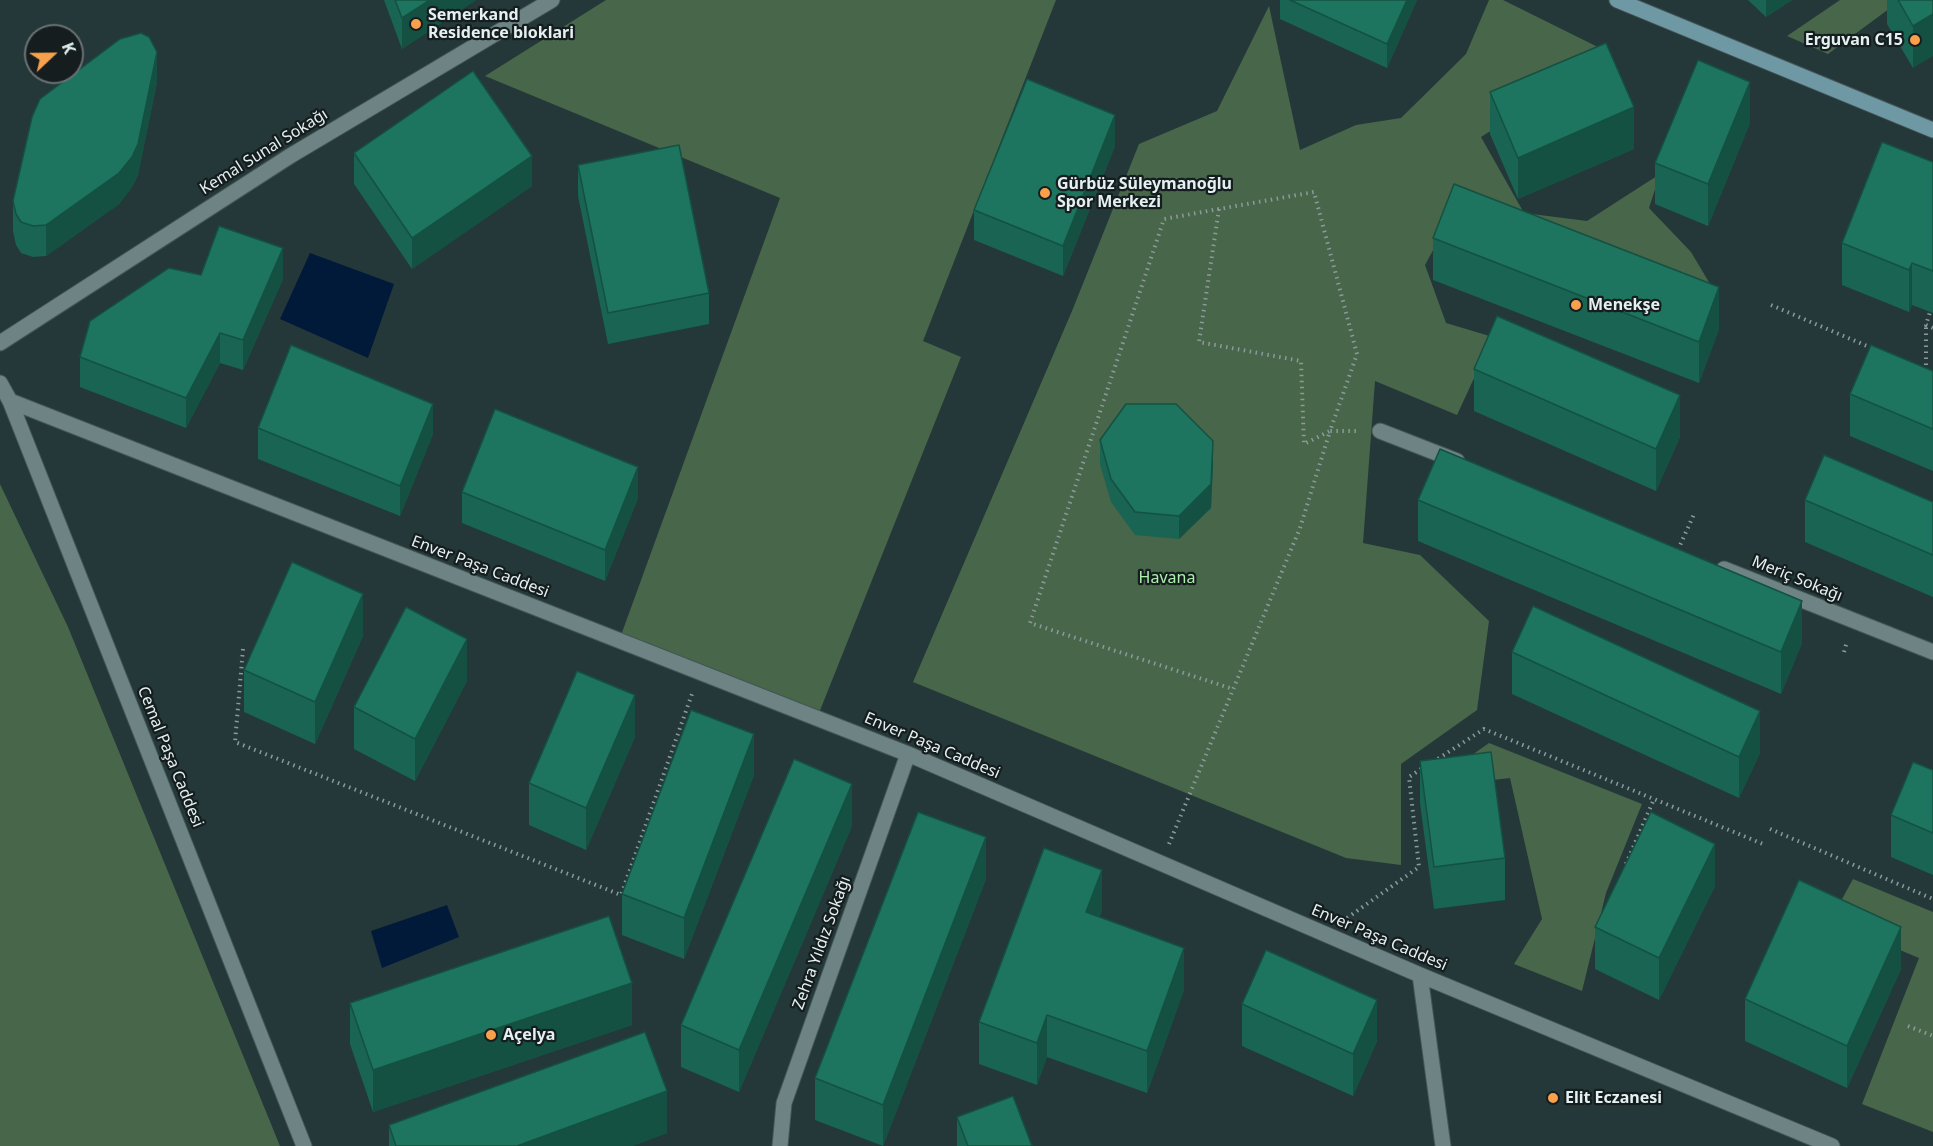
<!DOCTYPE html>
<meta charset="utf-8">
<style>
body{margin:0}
#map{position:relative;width:1933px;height:1146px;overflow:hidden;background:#243839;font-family:"Noto Sans",sans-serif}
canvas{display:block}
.north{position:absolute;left:24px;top:24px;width:60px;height:60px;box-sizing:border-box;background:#151d1e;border:2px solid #687172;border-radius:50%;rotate:68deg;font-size:16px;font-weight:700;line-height:24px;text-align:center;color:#e4f0f1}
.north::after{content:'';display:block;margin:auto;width:21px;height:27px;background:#f8a04b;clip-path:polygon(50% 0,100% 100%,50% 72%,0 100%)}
</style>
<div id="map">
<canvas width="1933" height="1146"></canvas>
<div class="north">K</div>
</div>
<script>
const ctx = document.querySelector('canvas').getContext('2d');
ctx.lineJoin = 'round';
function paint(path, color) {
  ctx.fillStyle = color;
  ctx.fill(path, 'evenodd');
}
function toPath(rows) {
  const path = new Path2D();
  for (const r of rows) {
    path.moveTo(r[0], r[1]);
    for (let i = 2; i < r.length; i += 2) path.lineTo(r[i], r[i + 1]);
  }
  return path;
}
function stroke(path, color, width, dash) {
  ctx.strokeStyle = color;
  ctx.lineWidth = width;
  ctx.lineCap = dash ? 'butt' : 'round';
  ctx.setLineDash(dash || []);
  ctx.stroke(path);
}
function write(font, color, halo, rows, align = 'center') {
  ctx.font = font + ' "Noto Sans",sans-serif';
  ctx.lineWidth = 4.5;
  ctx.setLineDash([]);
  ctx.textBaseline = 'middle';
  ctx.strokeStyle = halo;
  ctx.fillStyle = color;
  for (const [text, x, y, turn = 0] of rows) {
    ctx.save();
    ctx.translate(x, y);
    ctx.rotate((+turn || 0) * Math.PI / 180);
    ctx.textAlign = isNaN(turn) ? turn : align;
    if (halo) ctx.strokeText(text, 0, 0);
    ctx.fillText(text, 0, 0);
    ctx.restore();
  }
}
const green = toPath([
 [606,0,1056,0,923,341,961,357,817,718,620,638,780,198,485,76],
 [1489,0,1503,0,1612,54,1481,137,1524,213,1587,221,1660,174,1649,208,1691,252,1719,299,1451,217,1425,265,1446,323,1493,337,1457,415,1375,381,1363,543,1420,555,1489,621,1477,710,1401,764,1401,865,1346,858,913,682,1072,311,1139,144,1217,111,1269,6,1300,150,1356,125,1401,118,1466,54],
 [1840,0,1901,0,1828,54,1787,36],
 [0,484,68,627,280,1146,0,1146],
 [1489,743,1642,804,1606,893,1582,991,1514,964,1542,919,1510,778,1425,788],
 [1853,879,1933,912,1933,1132,1862,1104,1919,958,1830,921]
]);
const water = toPath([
 [310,253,394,284,368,358,280,319],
 [447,905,459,937,382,968,371,931]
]);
const path = toPath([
 [1219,209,1199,342,1301,361,1304,444,1330,431,1357,354,1314,192,1219,209,1164,219,1030,623,1233,689],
 [1933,302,1926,325,1933,328],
 [1771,305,1874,349],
 [1926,371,1926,325],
 [1678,550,1694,514],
 [243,649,235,742,621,895,692,694],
 [1844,652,1847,641],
 [1433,762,1484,729,1763,844],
 [1770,829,1933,899],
 [1169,844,1300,528,1330,431,1359,431],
 [1626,864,1654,799],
 [1347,918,1419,867,1409,777,1424,767],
 [1908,1026,1933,1036]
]);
const minor = toPath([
 [0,343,290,156,552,0],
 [0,383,10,401,304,1146],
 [10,401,908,754,1420,975,1832,1146],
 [1380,431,1457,461],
 [1724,569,1933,652],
 [1420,975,1443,1146],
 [780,1146,784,1103,908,754]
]);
const secondary = toPath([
 [1617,0,1933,130]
]);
const wall = toPath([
 [384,0,476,0,402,49],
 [1280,0,1417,0,1387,68,1280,19],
 [1748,0,1792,0,1766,17],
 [1887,0,1933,0,1913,68,1887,24],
 [157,82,138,175,132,187,119,204,46,256,33,257,21,253,16,245,13,231,13,201],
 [1490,92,1634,149,1518,199,1490,134],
 [1750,123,1708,226,1655,204,1655,163],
 [1115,146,1063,276,974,240,974,210],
 [354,153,532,186,412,269,354,184],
 [1933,162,1933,313,1912,305,1909,312,1842,285,1842,243],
 [578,165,709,293,709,324,608,344,578,196],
 [1433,238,1719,329,1699,383,1433,280],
 [201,275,283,279,243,370,220,363,186,428,80,387,80,357],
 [1474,369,1680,437,1656,491,1474,411],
 [1933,371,1933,471,1850,436,1850,394],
 [258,428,433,434,400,516,258,459],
 [1100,440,1213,464,1211,508,1179,539,1135,535,1111,502,1100,464],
 [462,492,638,498,605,581,462,523],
 [1418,500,1802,643,1781,694,1418,541],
 [1805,500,1933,502,1933,597,1805,542],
 [363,636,315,744,244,712,244,670],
 [1512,652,1760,753,1739,798,1512,694],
 [467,681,415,781,354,749,354,707],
 [635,737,586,850,529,825,529,783],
 [1420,761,1505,858,1505,900,1434,909,1420,803],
 [1933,770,1933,875,1891,857,1891,815],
 [754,775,684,959,622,935,622,894],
 [852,826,739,1092,681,1067,681,1025],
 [986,879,883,1146,815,1120,815,1078],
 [1715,886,1659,1000,1595,969,1595,927],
 [1102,911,1099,917,1184,990,1147,1093,1047,1057,1037,1085,979,1064,979,1022],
 [1901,969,1847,1088,1745,1041,1745,999],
 [350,1003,632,1025,373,1112,350,1044],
 [1242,1004,1377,1041,1353,1096,1242,1046],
 [957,1117,1032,1146,957,1146],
 [389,1125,667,1133,632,1146,389,1146]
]);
const shadedWall = toPath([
 [430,0,476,0,402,49,402,18],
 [1407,0,1417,0,1387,68,1387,44],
 [1766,0,1792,0,1766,17],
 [1933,14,1933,56,1913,68,1913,26],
 [157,52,157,82,138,175,132,187,119,204,46,256,46,225],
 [1750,82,1750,123,1708,226,1708,184],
 [1634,107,1634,149,1518,199,1518,158],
 [1115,115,1115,146,1063,276,1063,246],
 [532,156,532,186,412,269,412,238],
 [283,248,283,279,243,370,243,340],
 [1912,263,1912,305,1909,312,1909,270],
 [1719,287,1719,329,1699,383,1699,342],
 [220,333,220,363,186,428,186,398],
 [1680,395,1680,437,1656,491,1656,449],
 [433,404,433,434,400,516,400,486],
 [1213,441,1213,464,1211,508,1179,539,1179,516],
 [638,467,638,498,605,581,605,550],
 [363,594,363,636,315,744,315,702],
 [1802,601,1802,643,1781,694,1781,652],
 [467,639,467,681,415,781,415,739],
 [635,695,635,737,586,850,586,808],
 [1760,711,1760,753,1739,798,1739,757],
 [754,734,754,775,684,959,684,918],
 [852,784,852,826,739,1092,739,1050],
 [986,837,986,879,883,1146,883,1105],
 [1715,844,1715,886,1659,1000,1659,958],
 [1102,870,1102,911,1086,954,1086,912],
 [1901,927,1901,969,1847,1088,1847,1046],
 [1184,948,1184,990,1147,1093,1147,1051],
 [632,983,632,1025,373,1112,373,1070],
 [1377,1000,1377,1041,1353,1096,1353,1054],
 [1047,1015,1047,1057,1037,1085,1037,1043],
 [667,1091,667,1133,632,1146,517,1146]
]);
const building = toPath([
 [395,0,430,0,402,18,395,0],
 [1290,0,1407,0,1387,44,1290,0],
 [1898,0,1933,0,1933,14,1913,26,1898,0],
 [141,33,149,37,157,52,138,144,132,157,119,173,46,225,33,226,21,222,16,214,13,201,32,117,40,99,120,39,141,33],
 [1606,43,1634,107,1518,158,1490,92,1606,43],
 [1698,60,1750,82,1708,184,1655,163,1698,60],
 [473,71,532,156,412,238,354,153,473,71],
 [1027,79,1115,115,1063,246,974,210,1027,79],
 [1882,142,1933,162,1933,271,1912,263,1909,270,1842,243,1882,142],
 [679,145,709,293,608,313,578,165,679,145],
 [1454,184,1719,287,1699,342,1433,238,1454,184],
 [219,226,283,248,243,340,220,333,186,398,80,357,90,321,169,268,201,275,219,226],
 [1497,316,1680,395,1656,449,1474,369,1497,316],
 [291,345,433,404,400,486,258,428,291,345],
 [1871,345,1933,371,1933,429,1850,394,1871,345],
 [1126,404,1176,404,1213,441,1211,484,1179,516,1135,512,1111,479,1100,440,1126,404],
 [495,409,638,467,605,550,462,492,495,409],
 [1440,449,1802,601,1781,652,1418,500,1440,449],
 [1824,455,1933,502,1933,555,1805,500,1824,455],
 [292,562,363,594,315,702,244,670,292,562],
 [1533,606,1760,711,1739,757,1512,652,1533,606],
 [406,607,467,639,415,739,354,707,406,607],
 [577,671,635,695,586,808,529,783,577,671],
 [691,710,754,734,684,918,622,894,691,710],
 [1491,752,1505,858,1434,867,1420,761,1491,752],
 [794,759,852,784,739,1050,681,1025,794,759],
 [1913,762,1933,770,1933,833,1891,815,1913,762],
 [918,812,986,837,883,1105,815,1078,918,812],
 [1651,812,1715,844,1659,958,1595,927,1651,812],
 [1044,848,1102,870,1086,912,1184,948,1147,1051,1047,1015,1037,1043,979,1022,1044,848],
 [1799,880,1901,927,1847,1046,1745,999,1799,880],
 [609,916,632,983,373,1070,350,1003,609,916],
 [1266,950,1377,1000,1353,1054,1242,1004,1266,950],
 [645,1032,667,1091,517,1146,396,1146,389,1125,645,1032],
 [1013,1096,1032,1146,968,1146,957,1117,1013,1096]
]);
const markers = [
 [416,24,6,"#f8a04b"],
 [1915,40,6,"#f8a04b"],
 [1045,193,6,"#f8a04b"],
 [1576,305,6,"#f8a04b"],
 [491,1035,6,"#f8a04b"],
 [1553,1098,6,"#f8a04b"]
];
const poiNames = [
 ["Semerkand",428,15],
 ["Residence bloklari",428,33],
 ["Erguvan C15",1903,40,"right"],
 ["Gürbüz Süleymanoğlu",1057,184],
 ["Spor Merkezi",1057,202],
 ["Menekşe",1588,305],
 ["Açelya",503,1035],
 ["Elit Eczanesi",1565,1098]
];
const streetNames = [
 ["Kemal Sunal Sokağı",264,152,-32],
 ["Enver Paşa Caddesi",480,567,21],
 ["Meriç Sokağı",1797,579,22],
 ["Enver Paşa Caddesi",932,746,23],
 ["Cemal Paşa Caddesi",170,757,68],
 ["Enver Paşa Caddesi",1379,938,23],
 ["Zehra Yıldız Sokağı",822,943,-70]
];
const parkNames = [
 ["Havana",1167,578]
];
paint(green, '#486649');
paint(water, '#021a3a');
stroke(minor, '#445556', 17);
stroke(secondary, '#445556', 17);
stroke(path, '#8b9b9c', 4, [1.5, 4.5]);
stroke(minor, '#6d8384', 15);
stroke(secondary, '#6e98a4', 15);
paint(wall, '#196452');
paint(shadedWall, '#145142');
paint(building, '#1d745f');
stroke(building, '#145142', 1.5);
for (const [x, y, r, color] of markers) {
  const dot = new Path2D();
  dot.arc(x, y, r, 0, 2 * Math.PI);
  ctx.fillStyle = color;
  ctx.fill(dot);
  stroke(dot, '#151d1e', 2);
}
write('bold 16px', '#e4f0f1', '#151d1e', poiNames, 'left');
write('16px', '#e4f0f1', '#151d1e', streetNames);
write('16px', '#abf1ac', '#151d1e', parkNames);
</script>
